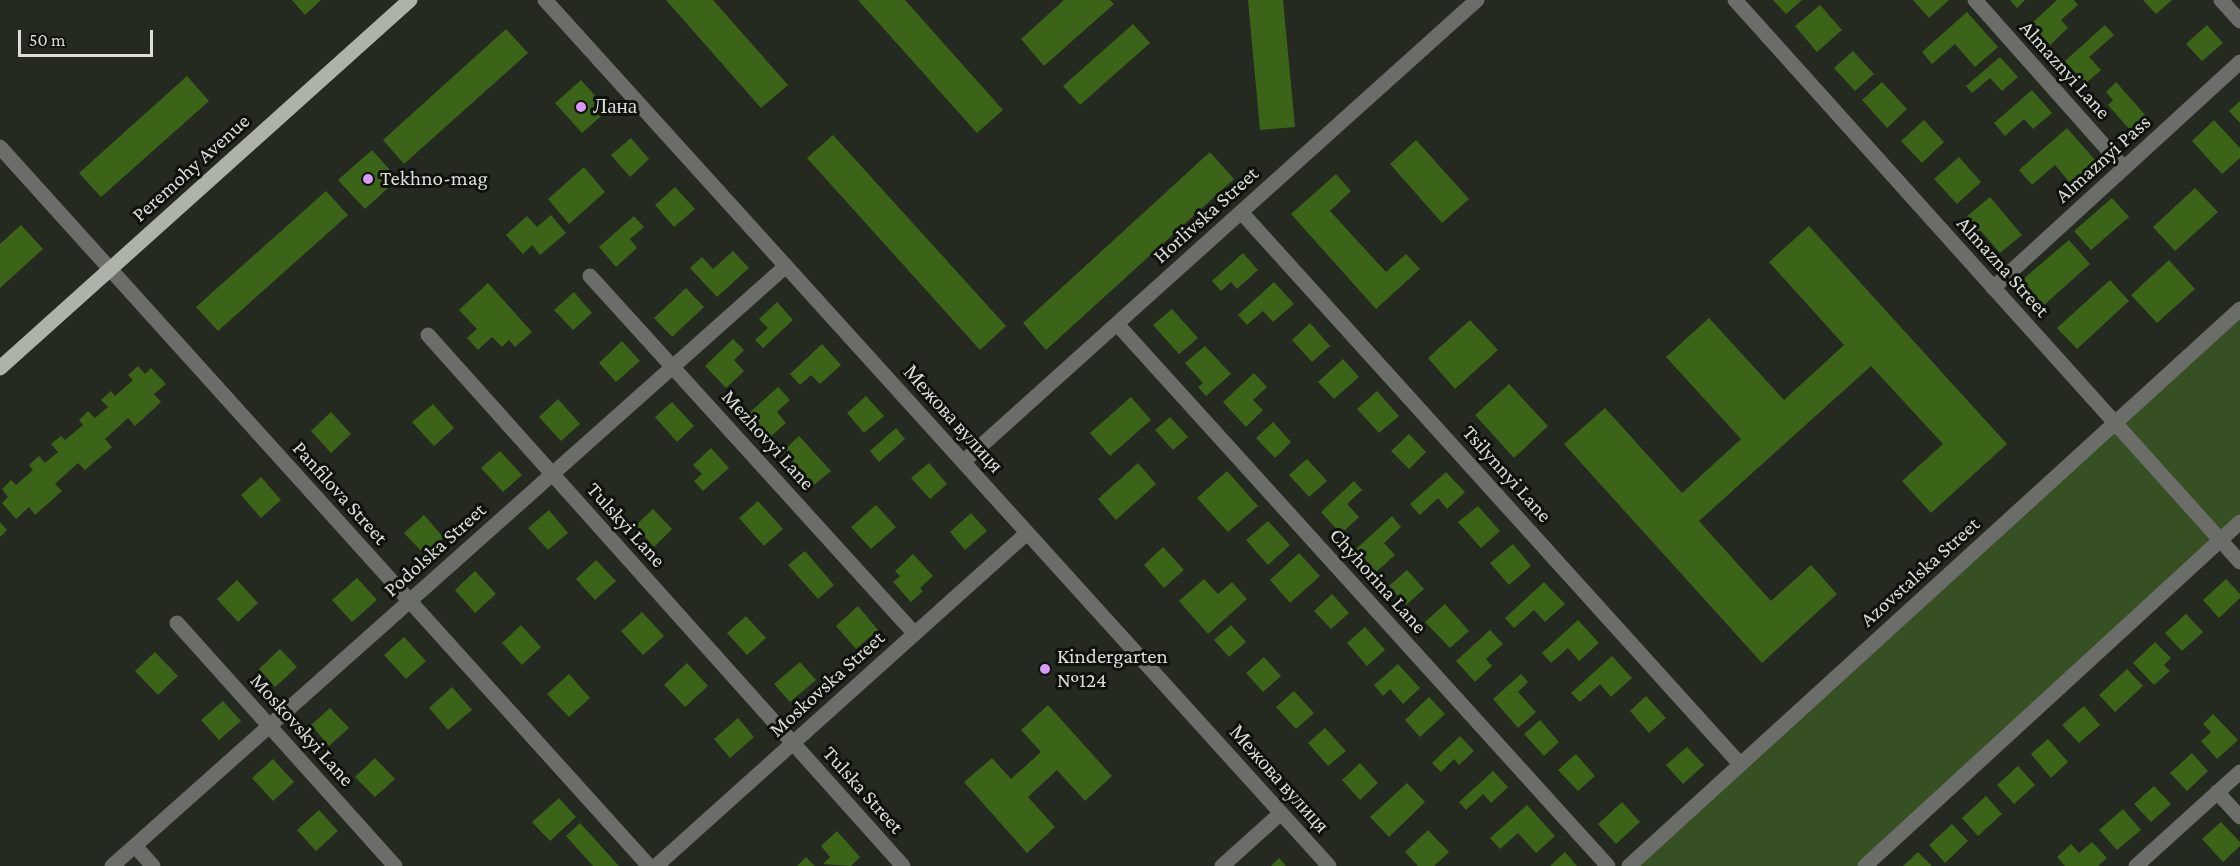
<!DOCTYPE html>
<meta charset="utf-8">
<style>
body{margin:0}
#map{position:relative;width:2240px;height:866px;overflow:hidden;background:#242a20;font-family:"Crimson Pro",serif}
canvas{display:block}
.scale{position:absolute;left:18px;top:30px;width:135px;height:27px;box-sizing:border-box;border:3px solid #daded7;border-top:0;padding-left:8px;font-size:18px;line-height:21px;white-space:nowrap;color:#daded7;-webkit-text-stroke:4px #0f110d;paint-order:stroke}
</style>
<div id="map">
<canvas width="2240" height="866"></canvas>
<div class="scale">50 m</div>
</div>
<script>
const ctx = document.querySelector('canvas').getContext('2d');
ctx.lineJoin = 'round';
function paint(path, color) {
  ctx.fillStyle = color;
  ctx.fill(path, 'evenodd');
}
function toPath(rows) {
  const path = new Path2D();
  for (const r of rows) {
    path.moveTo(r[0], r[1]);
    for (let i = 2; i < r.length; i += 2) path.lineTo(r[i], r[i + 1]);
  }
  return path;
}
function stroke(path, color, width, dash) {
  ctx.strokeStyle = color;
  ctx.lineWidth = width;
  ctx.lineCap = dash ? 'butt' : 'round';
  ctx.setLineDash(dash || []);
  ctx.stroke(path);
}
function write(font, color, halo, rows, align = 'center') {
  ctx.font = font + ' "Crimson Pro",serif';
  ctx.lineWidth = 6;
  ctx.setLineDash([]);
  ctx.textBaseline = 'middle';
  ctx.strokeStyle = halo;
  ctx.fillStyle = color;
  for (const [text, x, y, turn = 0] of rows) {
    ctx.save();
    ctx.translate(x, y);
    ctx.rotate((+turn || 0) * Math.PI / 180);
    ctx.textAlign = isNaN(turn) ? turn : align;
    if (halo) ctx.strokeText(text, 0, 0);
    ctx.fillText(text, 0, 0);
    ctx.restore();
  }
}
const green = toPath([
 [2240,315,2240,515,1857,866,1636,866]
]);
const building = toPath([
 [292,0,321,0,305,15],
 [666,0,713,0,788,85,761,108],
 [858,0,905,0,1003,110,977,133],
 [1064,0,1110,0,1114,4,1044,66,1021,39],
 [1248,0,1283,0,1295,127,1260,130],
 [1773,0,1802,0,1786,14],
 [1913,0,1949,0,1929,18],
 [2010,0,2025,0,2017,8],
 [2057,0,2074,0,2078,5,2061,20,2068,28,2050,45,2031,24],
 [2143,0,2172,0,2156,14],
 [1820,5,1842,30,1817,52,1795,26],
 [1967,12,1998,47,1975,67,1955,44,1932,64,1922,52],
 [1133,24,1150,43,1080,105,1063,86],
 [2105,25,2114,35,2089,57,2101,70,2085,84,2065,61],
 [2207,25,2223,43,2202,61,2186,44],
 [506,29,528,53,404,164,383,140],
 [1853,51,1874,74,1855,91,1834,68],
 [2000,57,2018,77,2002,91,1990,78,1972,93,1966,86],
 [187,76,209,101,101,197,79,173],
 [581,80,608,110,582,133,555,103],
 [1882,82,1907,109,1887,128,1862,100],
 [2116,82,2146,116,2130,130,2108,105,2113,100,2106,92],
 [2032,90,2052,113,2033,129,2024,119,2005,136,1994,123],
 [2240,101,2240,123,2229,111],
 [1924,120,1944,142,1922,163,1901,141],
 [2214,120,2240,148,2240,158,2222,174,2192,141],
 [2067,128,2096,161,2071,184,2055,165,2032,185,2019,170],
 [833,135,1006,326,980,350,807,158],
 [631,138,649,159,630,177,611,155],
 [1416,140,1469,199,1442,223,1390,164],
 [372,150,398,179,365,209,338,180],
 [1210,152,1234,179,1046,350,1023,323],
 [1959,157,1981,182,1957,204,1934,179],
 [584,167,605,192,569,224,548,199],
 [1336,174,1351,191,1330,211,1386,272,1406,254,1420,269,1376,309,1291,214],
 [675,187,695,209,674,227,655,205],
 [2195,188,2218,212,2175,251,2153,227],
 [326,191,348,215,218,331,196,307],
 [1990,197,2022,235,2000,253,1980,230,1972,236,1960,222],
 [2112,198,2129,217,2091,250,2074,231],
 [551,215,566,233,540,255,532,245,523,254,506,235,527,216,537,227],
 [634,216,644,227,630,239,637,248,616,267,599,247],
 [21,225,43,249,0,288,0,244],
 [1809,226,2007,444,1931,513,1902,481,1943,444,1871,366,1699,521,1771,601,1811,565,1837,594,1762,663,1564,444,1605,408,1682,493,1741,439,1666,357,1709,318,1784,400,1844,345,1769,262],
 [2069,240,2090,264,2044,305,2022,280],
 [733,251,749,268,717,297,690,268,702,257,713,269],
 [1243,253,1258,270,1237,289,1231,282,1221,291,1212,281],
 [2169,260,2195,289,2157,323,2131,295],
 [2110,280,2129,301,2077,349,2057,328],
 [1274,282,1294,304,1273,322,1263,311,1247,325,1238,315],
 [488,283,532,332,515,347,509,340,502,347,492,337,478,350,467,338,477,329,459,310],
 [686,288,704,307,672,337,654,318],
 [574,292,592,313,573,330,554,310],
 [777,302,793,320,763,348,755,340,768,328,759,319],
 [1172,309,1198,338,1179,354,1153,325],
 [1470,320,1498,350,1455,389,1428,358],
 [1310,323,1330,346,1312,362,1292,340],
 [733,339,744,350,734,360,744,371,726,388,705,366],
 [622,341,640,361,616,382,599,363],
 [822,344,841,365,820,384,811,375,800,385,790,374],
 [1205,346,1231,374,1206,396,1198,387,1203,383,1185,363],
 [1343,359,1359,377,1334,399,1318,382],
 [138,366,145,374,151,368,166,384,154,394,161,402,135,426,128,418,105,439,112,447,85,470,78,463,55,484,62,491,35,515,29,507,16,519,2,503,8,497,2,489,11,480,16,485,33,470,29,465,39,456,45,463,58,452,51,444,61,436,65,440,83,425,79,420,88,411,95,418,108,407,101,400,111,391,115,396,133,380,128,375],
 [1254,373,1267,387,1253,400,1263,410,1246,427,1223,402],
 [1509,384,1548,426,1514,458,1475,415],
 [778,387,790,400,777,412,786,423,770,437,748,414],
 [1377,391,1399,416,1379,433,1357,409],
 [866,396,884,416,864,433,847,413],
 [1131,397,1151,420,1110,456,1090,433],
 [558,399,580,424,561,441,539,417],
 [672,402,694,426,677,442,655,417],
 [433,404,454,428,434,446,412,422],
 [331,412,351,434,331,453,311,431],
 [1170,417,1188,437,1173,450,1155,430],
 [1273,422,1291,442,1275,458,1256,438],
 [896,428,905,439,879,462,870,451],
 [1409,434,1426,452,1409,469,1391,451],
 [799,436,831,471,814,485,783,451],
 [711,448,729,468,703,491,694,481,702,474,693,465],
 [500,451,522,475,503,492,481,468],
 [1307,459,1327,481,1309,497,1289,475],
 [929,463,947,484,930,499,911,478],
 [1138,463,1156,484,1116,520,1098,499],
 [1227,471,1258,506,1228,532,1197,498],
 [1446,472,1465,492,1447,509,1438,498,1420,515,1410,504],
 [261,477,281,500,261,518,241,495],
 [1354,481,1362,490,1347,504,1359,517,1341,534,1321,512],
 [758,501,783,529,764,546,739,518],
 [876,505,896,527,871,549,851,527],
 [1478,506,1500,531,1481,548,1458,522],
 [653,509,672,529,654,547,635,526],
 [549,510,568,533,548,550,528,528],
 [971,513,987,531,965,550,950,532],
 [424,515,444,538,425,555,404,533],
 [1392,516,1401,527,1384,543,1395,555,1376,572,1356,549],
 [1268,521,1290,545,1268,565,1246,540],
 [0,522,7,530,0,537],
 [1513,544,1531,566,1509,585,1490,563],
 [1163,547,1184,570,1164,588,1144,565],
 [805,551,834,585,818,599,788,565],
 [1299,553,1320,576,1290,603,1270,580],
 [913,554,933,576,920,588,923,591,911,602,893,582,900,576,895,571],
 [596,560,616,581,595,600,576,579],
 [1407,570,1424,589,1406,605,1389,586],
 [475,571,496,594,475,613,455,590],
 [357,578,377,600,352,622,332,600],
 [1204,579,1218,594,1232,582,1247,599,1208,634,1179,601],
 [2226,579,2240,594,2240,598,2219,618,2203,600],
 [237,580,258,603,238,622,217,599],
 [1544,582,1565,604,1545,622,1534,610,1514,628,1505,618],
 [1332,594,1349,613,1331,629,1314,611],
 [1445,604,1469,631,1450,648,1425,622],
 [858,606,878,630,856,649,836,626],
 [642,612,664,636,643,655,621,631],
 [2186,614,2203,632,2182,651,2165,633],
 [746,616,766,638,747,655,727,633],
 [1578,620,1599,643,1579,661,1568,648,1551,663,1542,653],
 [521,625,541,647,522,665,502,643],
 [1231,625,1246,642,1229,657,1214,640],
 [1365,627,1385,650,1367,666,1347,643],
 [1490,630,1503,644,1486,659,1492,666,1475,682,1456,661],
 [404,637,426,661,406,679,384,655],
 [2155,642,2171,658,2164,665,2170,671,2154,685,2133,663],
 [280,649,297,667,275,687,259,669],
 [155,652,178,676,158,695,135,671],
 [1612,656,1632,678,1611,697,1600,684,1580,702,1571,693],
 [1264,657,1281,676,1263,692,1246,673],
 [800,662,816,680,790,702,774,684],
 [687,663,708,686,685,707,664,685],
 [1398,664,1420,688,1403,704,1390,689,1383,696,1374,685],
 [2127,669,2143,686,2115,712,2099,695],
 [569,674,590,698,569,717,547,694],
 [1521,674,1528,682,1518,692,1536,712,1518,728,1493,699],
 [452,687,472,710,448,730,429,708],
 [1294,691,1314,713,1296,729,1276,707],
 [1646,696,1666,718,1649,733,1630,711],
 [1429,697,1445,714,1420,737,1405,720],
 [223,701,241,721,219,740,201,720],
 [1048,705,1112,776,1085,801,1057,770,1028,797,1055,827,1027,853,964,782,992,758,1011,779,1041,752,1021,730],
 [2084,706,2100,725,2079,743,2062,725],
 [330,708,349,728,329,746,311,725],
 [2213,714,2238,740,2217,759,2201,741,2211,732,2203,724],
 [738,718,754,737,730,758,714,739],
 [1540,720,1559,742,1544,756,1524,734],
 [1325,728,1346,751,1328,766,1308,743],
 [1460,736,1474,751,1459,765,1454,759,1441,772,1432,763],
 [2048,739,2068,762,2051,778,2031,754],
 [1687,747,1704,765,1683,784,1666,765],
 [2192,753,2208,771,2187,791,2170,773],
 [1576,754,1595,776,1578,791,1558,770],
 [375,758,395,779,375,797,355,777],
 [273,759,294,782,273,801,252,778],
 [1360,763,1378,783,1360,800,1342,780],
 [2018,766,2035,785,2014,804,1997,785],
 [1493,771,1508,787,1491,803,1483,794,1466,810,1459,802],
 [1407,783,1425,802,1389,837,1370,817],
 [2154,786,2171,804,2151,822,2134,804],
 [1986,796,2002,814,1978,836,1962,818],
 [559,798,576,817,550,841,532,822],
 [1622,802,1640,822,1616,844,1598,824],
 [1527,805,1555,836,1536,853,1518,833,1500,849,1490,838],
 [2123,809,2141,830,2117,850,2099,830],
 [319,810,338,831,316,851,297,830],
 [2221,822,2240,842,2240,846,2223,862,2202,839],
 [580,823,619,866,593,866,566,836],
 [1952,824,1968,841,1945,863,1929,845],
 [1428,830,1449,852,1434,866,1418,866,1405,852],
 [837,831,860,857,851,866,823,864,830,857,821,846],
 [2092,842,2107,858,2098,866,2065,866,2057,857,2071,844,2079,853],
 [1565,852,1577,866,1550,866],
 [1918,852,1932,866,1903,866],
 [806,857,815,866,797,866],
 [1279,858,1286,866,1271,866]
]);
const minor = toPath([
 [545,0,1329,866],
 [1735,0,2240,562],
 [1975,0,2124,168],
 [2221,0,2240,21],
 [0,147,649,866],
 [1241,212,1740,764],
 [590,276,914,633],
 [1993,288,2240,62],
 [1117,324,1608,866],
 [428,335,903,866],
 [963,462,1477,0],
 [177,623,395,866],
 [2217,792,2240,817],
 [135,846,153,866],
 [112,866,786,266],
 [656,866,1027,533],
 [1222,866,1281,813],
 [1629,866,2240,309],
 [1865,866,2240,522],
 [2136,866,2240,772]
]);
const major = toPath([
 [0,368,410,0]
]);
const markers = [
 [581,107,6,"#d89af8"],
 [368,179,6,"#d89af8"],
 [1045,669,6,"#d89af8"]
];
const streetNames = [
 ["Almaznyi Lane",2065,70,48],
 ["Almaznyi Pass",2103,159,-42],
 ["Peremohy Avenue",191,168,-42],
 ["Horlivska Street",1206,215,-42],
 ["Almazna Street",2003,267,48],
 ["Межова вулиця",953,419,48],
 ["Mezhovyi Lane",768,440,48],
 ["Tsilynnyi Lane",1507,474,48],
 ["Panfilova Street",340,493,48],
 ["Tulskyi Lane",626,525,48],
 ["Podolska Street",435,550,-42],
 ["Azovstalska Street",1920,572,-42],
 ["Chyhorina Lane",1378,581,48],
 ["Moskovska Street",827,684,-42],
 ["Moskovskyi Lane",302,730,48],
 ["Межова вулиця",1279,779,48],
 ["Tulska Street",863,790,48]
];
const poiNames = [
 ["Лана",593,107],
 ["Tekhno-mag",380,179],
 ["Kindergarten",1057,657],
 ["№124",1057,681]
];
paint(green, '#365023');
paint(building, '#3b6418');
stroke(minor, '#6a6d68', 15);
stroke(major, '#adb3a9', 15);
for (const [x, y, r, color] of markers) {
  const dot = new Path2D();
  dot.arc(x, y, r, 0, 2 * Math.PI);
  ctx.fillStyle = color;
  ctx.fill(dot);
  stroke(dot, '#0f110d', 2);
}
write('21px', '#daded7', '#0f110d', streetNames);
write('21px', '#daded7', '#0f110d', poiNames, 'left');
</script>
